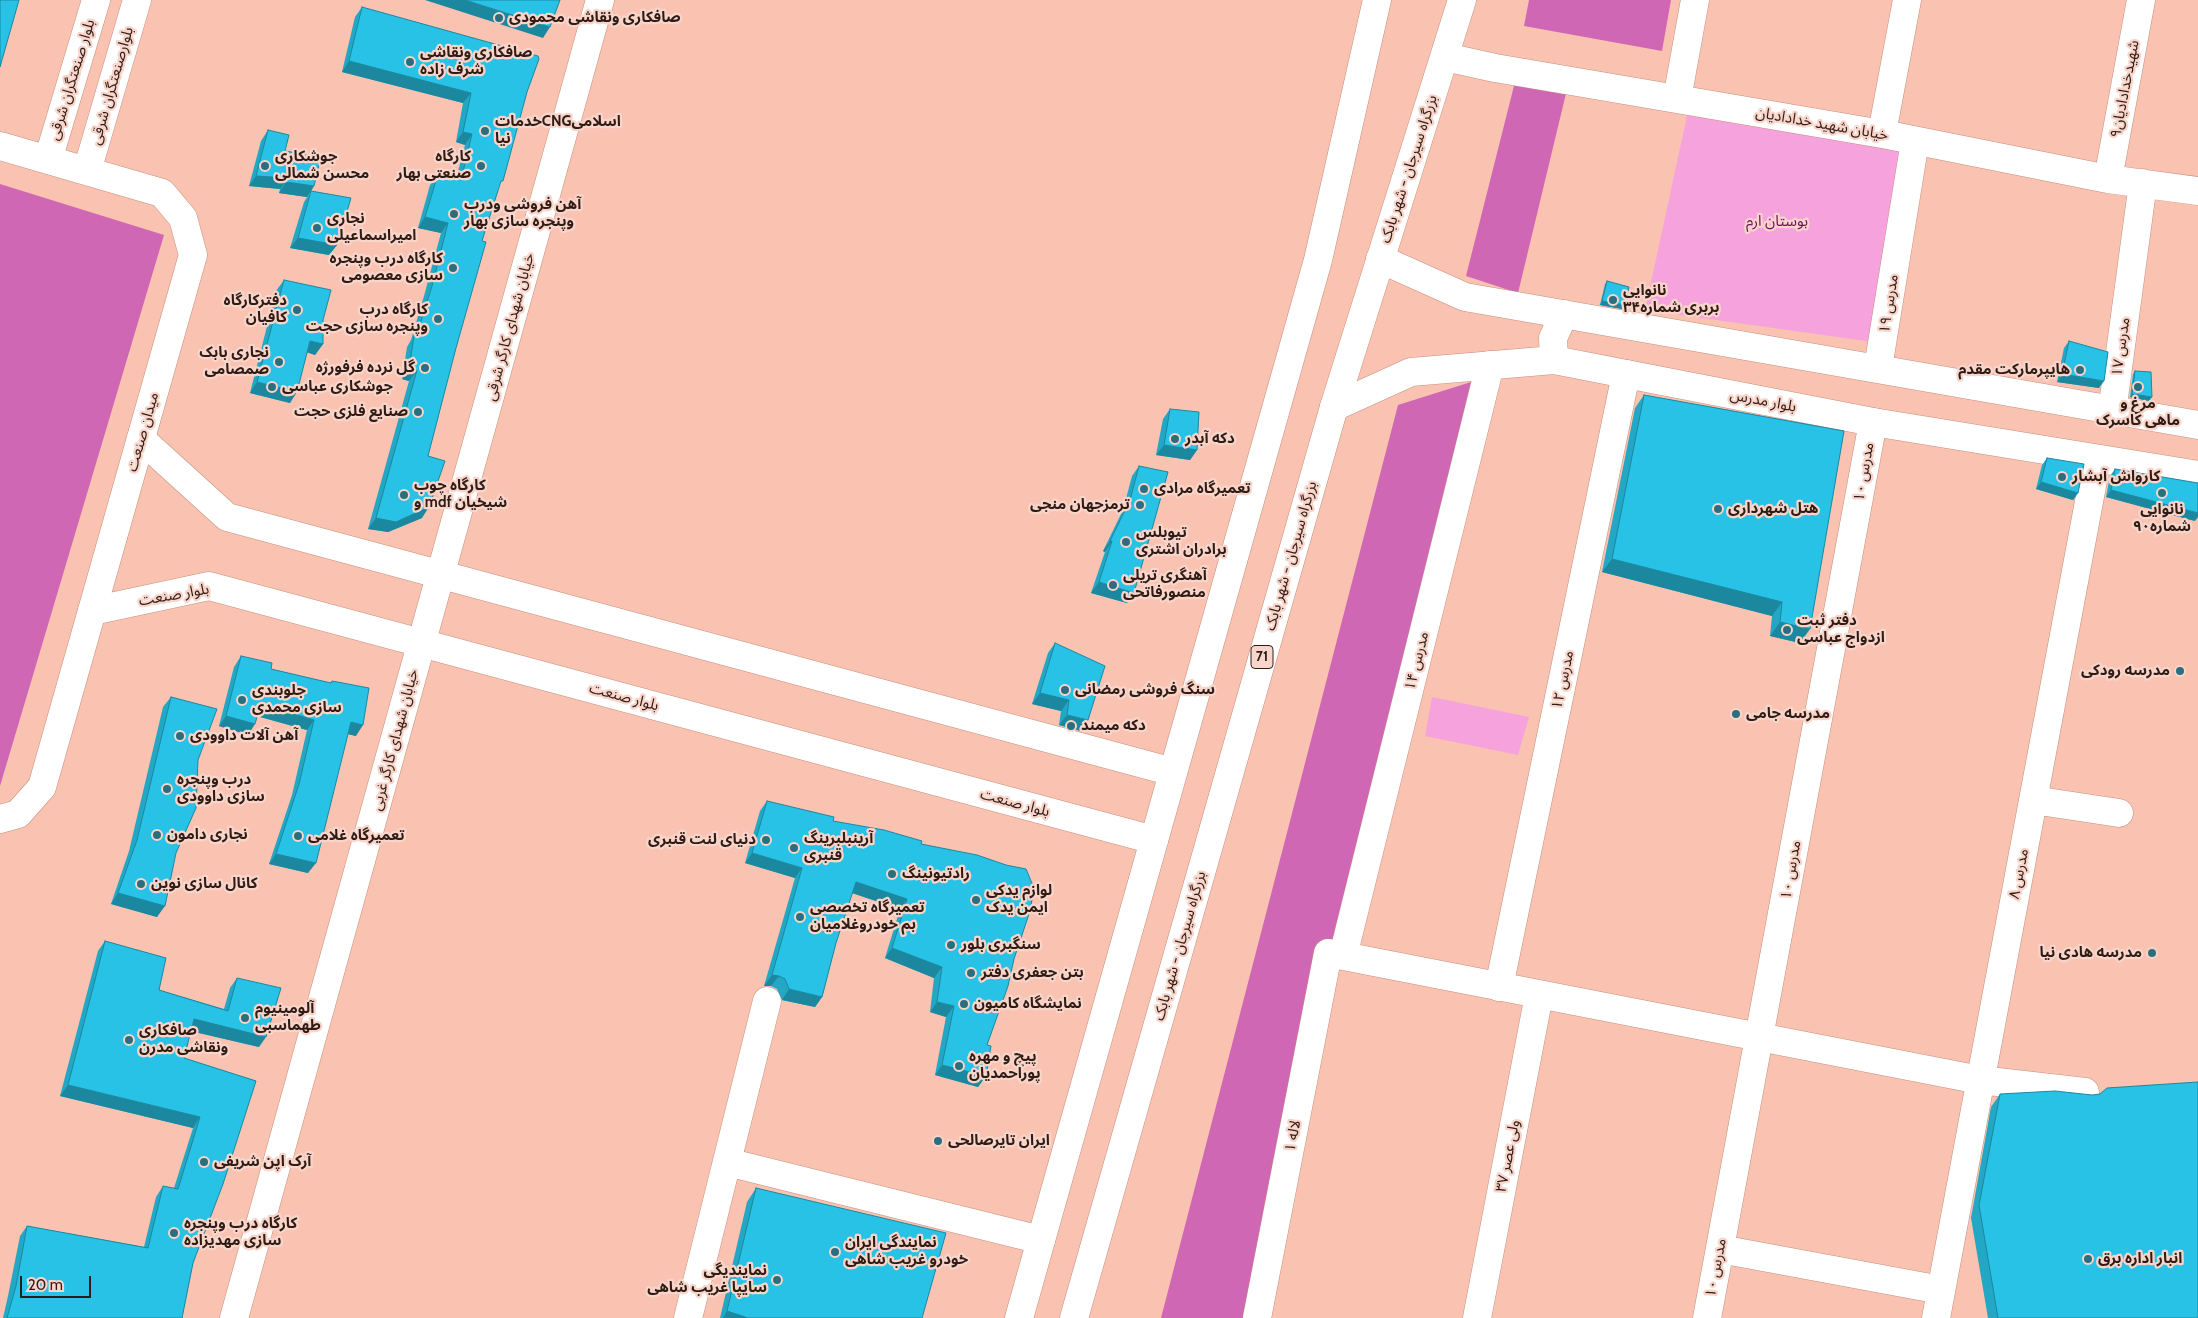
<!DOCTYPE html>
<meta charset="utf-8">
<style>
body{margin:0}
#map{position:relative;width:2198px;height:1318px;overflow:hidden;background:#fac2b0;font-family:Cabin,sans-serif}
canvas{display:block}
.scale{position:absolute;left:20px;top:1276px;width:71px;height:22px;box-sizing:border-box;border:2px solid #301c15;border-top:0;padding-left:6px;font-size:15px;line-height:18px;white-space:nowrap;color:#301c15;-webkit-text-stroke:4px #f8d5ca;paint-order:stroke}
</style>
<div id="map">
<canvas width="2198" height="1318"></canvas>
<div class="scale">20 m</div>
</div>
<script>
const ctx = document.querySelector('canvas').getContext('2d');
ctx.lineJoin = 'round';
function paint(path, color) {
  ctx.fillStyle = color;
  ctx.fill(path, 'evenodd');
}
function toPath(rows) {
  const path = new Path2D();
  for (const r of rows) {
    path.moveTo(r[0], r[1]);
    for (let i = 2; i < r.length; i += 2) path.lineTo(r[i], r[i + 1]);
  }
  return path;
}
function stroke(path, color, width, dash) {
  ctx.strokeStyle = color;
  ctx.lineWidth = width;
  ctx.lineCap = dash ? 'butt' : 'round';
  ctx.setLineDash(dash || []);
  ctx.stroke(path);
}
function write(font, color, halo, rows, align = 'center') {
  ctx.font = font + ' Cabin,"Noto Sans Arabic",sans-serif';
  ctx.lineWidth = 4.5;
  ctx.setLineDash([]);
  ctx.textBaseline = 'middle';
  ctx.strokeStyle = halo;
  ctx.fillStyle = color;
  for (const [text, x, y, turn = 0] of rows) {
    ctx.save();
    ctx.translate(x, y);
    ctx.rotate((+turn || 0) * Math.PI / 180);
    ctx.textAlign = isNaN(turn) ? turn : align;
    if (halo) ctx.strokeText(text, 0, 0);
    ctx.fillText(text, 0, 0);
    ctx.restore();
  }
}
const green = toPath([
 [1690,102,1902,134,1873,342,1645,310],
 [1432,697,1529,717,1518,755,1425,736]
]);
const forest = toPath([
 [1529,0,1671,0,1662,51,1524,26],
 [1519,66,1569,81,1518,293,1466,276],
 [0,184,164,235,0,786],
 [1471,382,1343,921,1252,1318,1161,1318,1398,405]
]);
const minor = toPath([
 [1445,57,1495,68,1888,135,2108,179,2198,191],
 [1677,99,1695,0],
 [1882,133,1907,0],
 [0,146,162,193,183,218,193,255,42,787,18,814,0,819],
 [48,160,96,0],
 [87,171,137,0],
 [2108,179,2141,0],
 [1878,368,1915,141],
 [2112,412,2143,183],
 [2033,800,2119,813],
 [1343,956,1490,365],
 [1499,987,1626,374],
 [727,1162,1041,1240],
 [1720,1249,1941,1290],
 [234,1318,600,0],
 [688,1318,767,1001],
 [1257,1318,1328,953,1980,1080,2085,1092],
 [1477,1318,1539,995],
 [1707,1318,1873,422],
 [1936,1318,2097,459]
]);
const tertiary = toPath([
 [1380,259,1465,297,2198,425],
 [1554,360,1553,338,1564,314],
 [1334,407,1411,372,1554,360,1873,422,2198,475],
 [141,439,227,517,1173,772],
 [92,611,209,586,1154,840]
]);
const trunk = toPath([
 [1019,1318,1318,260,1377,0],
 [1074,1318,1334,407,1462,0]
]);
const wall = toPath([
 [362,7,527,92,482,241,428,456,422,518,388,532,368,529,409,381,402,379,407,347,411,340,424,296,441,233,418,228,430,185,438,174,456,179,465,145,456,142,463,103,342,72,355,17],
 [268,130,314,186,307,197,279,193,280,189,249,186,261,141],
 [311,191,337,245,329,255,290,248,304,202],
 [284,280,323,320,323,344,315,355,307,352,290,403,250,393,276,291],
 [1607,281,1622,309,1600,305,1605,284],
 [2069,341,2099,388,2057,382,2064,348],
 [2135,371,2149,401,2130,397,2133,374],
 [1644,395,1844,431,1800,643,1770,636,1772,616,1602,572,1635,408],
 [1170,409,1197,450,1190,460,1156,455,1163,419],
 [2047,458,2078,493,2073,500,2036,489,2042,465],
 [1139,466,1134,593,1127,603,1091,593,1105,552,1103,551,1123,510,1132,476],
 [2115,469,2195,521,2106,497,2110,476],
 [1055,643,1081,731,1059,725,1061,711,1032,704,1048,653],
 [241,656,271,669,330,683,332,681,356,736,348,734,308,873,269,864,292,795,307,730,257,716,248,735,219,726,234,667],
 [171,697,198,760,157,917,111,904,129,851,163,707],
 [767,801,833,821,921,844,1014,959,987,1045,986,1076,978,1087,935,1075,946,1017,930,1012,934,978,885,958,900,909,852,893,836,943,822,997,815,1007,782,1000,777,989,771,986,764,986,795,878,745,863,760,811],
 [105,941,159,990,224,1009,230,988,237,978,259,1047,191,1031,184,1058,256,1081,193,1263,182,1318,3,1318,8,1296,20,1236,27,1226,144,1247,156,1197,163,1186,174,1188,193,1128,60,1096,98,951],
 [2000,1094,2198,1318,1988,1318,1971,1218,1991,1107],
 [756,1188,922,1318,720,1318,747,1202]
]);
const shadedWall = toPath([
 [425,0,465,0,550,27,543,38],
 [349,61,471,93,463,103,342,72],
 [463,132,472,134,465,145,456,142],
 [256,176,288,178,280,189,249,186],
 [286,182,314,186,307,197,279,193],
 [425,217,448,223,441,233,418,228],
 [298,238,337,245,329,255,290,248],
 [1602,301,1625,305,1622,309,1600,305],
 [310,341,323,344,315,355,303,351],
 [409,369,417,370,409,381,402,379],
 [2062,374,2104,381,2099,388,2057,382],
 [257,382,297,392,290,403,250,393],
 [2132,394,2152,397,2149,401,2130,397],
 [1164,445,1197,450,1190,460,1156,455],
 [2041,482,2078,493,2073,500,2036,489],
 [2111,490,2198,513,2198,517,2195,521,2106,497],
 [429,507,422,518,388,532,368,529,376,518],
 [1110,541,1112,541,1105,552,1103,551],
 [1612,559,1782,602,1772,616,1602,572],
 [1099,582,1134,593,1127,603,1091,593],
 [1780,622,1810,629,1800,643,1770,636],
 [1040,693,1069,700,1061,711,1032,704],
 [261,704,314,720,307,730,253,715],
 [1067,715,1088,720,1081,731,1059,725],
 [226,716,255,724,248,735,219,726],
 [351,722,363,725,356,736,343,733],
 [752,853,802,868,795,878,745,863],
 [276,854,316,863,308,873,269,864],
 [856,882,907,899,900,909,849,892],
 [118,893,165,906,157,917,111,904],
 [892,948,942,967,934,978,885,958],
 [772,975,779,976,771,986,764,986],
 [789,989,822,997,815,1007,782,1000],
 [937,1002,954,1006,946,1017,930,1012],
 [194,1019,266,1037,259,1047,186,1030],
 [942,1065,986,1076,978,1087,935,1075],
 [68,1085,200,1117,193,1128,60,1096],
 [727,1311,748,1318,723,1318]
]);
const building = toPath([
 [0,0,19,0,0,67,0,0],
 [465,0,560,0,550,27,465,0],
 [362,7,538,56,539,59,527,92,503,181,501,181,482,241,486,242,456,348,428,456,445,461,429,507,396,522,376,518,417,370,409,369,414,336,416,337,432,286,448,223,425,217,438,174,461,180,472,134,463,132,471,93,349,61,362,7],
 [268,130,289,135,285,151,321,157,314,186,286,182,288,178,256,176,268,130],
 [311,191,351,198,337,245,298,238,311,191],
 [284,280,331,290,323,320,323,344,310,341,297,392,257,382,284,280],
 [1607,281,1629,287,1625,305,1602,301,1607,281],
 [2069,341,2108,352,2104,381,2062,374,2069,341],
 [2135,371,2151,372,2152,397,2132,394,2135,371],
 [1644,395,1844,431,1810,629,1780,622,1782,602,1612,559,1644,395],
 [1170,409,1199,412,1197,450,1164,445,1170,409],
 [2047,458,2084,464,2078,493,2041,482,2047,458],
 [1139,466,1168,472,1134,593,1099,582,1112,541,1110,541,1130,500,1139,466],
 [2115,469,2198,483,2198,513,2111,490,2115,469],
 [1055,643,1105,666,1088,720,1067,715,1069,700,1040,693,1055,643],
 [241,656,272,663,271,669,331,683,332,681,369,688,363,725,351,722,316,863,276,854,299,784,314,720,261,704,255,724,226,716,241,656],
 [171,697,217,709,198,760,196,808,176,853,165,906,118,893,137,840,171,697],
 [767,801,834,817,833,821,884,830,922,841,921,844,977,855,1006,865,1026,869,1034,888,1030,911,1014,959,1008,986,987,1045,991,1046,986,1076,942,1065,954,1006,937,1002,942,967,892,948,907,899,856,882,836,943,822,997,789,989,785,979,779,976,772,975,802,868,752,853,767,801],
 [105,941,166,958,159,990,228,1011,237,978,281,988,266,1037,194,1019,184,1058,256,1081,223,1184,193,1263,182,1318,7,1318,16,1286,27,1226,148,1248,163,1186,178,1189,200,1117,68,1085,105,941],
 [2198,1082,2198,1318,1998,1318,1979,1205,2000,1094,2055,1091,2092,1095,2100,1094,2107,1088,2198,1082],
 [756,1188,946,1233,922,1318,748,1318,727,1311,756,1188]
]);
const markers = [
 [499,18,5,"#2b6e7f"],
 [410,62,5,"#2b6e7f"],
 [485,131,5,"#2b6e7f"],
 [265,166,5,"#2b6e7f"],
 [481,166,5,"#2b6e7f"],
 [454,214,5,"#2b6e7f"],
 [317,228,5,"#2b6e7f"],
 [453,268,5,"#2b6e7f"],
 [1613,300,5,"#2b6e7f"],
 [297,310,5,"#2b6e7f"],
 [438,319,5,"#2b6e7f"],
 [279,362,5,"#2b6e7f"],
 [425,368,5,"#2b6e7f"],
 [2080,370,5,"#2b6e7f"],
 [272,387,5,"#2b6e7f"],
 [2138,387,5,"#2b6e7f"],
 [418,412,5,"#2b6e7f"],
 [1175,439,5,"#2b6e7f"],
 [2062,477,5,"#2b6e7f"],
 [1144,489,5,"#2b6e7f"],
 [2162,493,5,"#2b6e7f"],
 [404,495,5,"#2b6e7f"],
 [1140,505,5,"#2b6e7f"],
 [1718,509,5,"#2b6e7f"],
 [1126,542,5,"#2b6e7f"],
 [1113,585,5,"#2b6e7f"],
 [1787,630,5,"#2b6e7f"],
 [2180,671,5,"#2b6e7f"],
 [1065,690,5,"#2b6e7f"],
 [242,700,5,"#2b6e7f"],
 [1736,714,5,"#2b6e7f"],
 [1071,726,5,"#2b6e7f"],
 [180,736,5,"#2b6e7f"],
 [167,789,5,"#2b6e7f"],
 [157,835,5,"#2b6e7f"],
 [298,836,5,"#2b6e7f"],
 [766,840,5,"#2b6e7f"],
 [794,848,5,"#2b6e7f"],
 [892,874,5,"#2b6e7f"],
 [141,884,5,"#2b6e7f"],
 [976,900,5,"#2b6e7f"],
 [800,917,5,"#2b6e7f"],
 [951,945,5,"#2b6e7f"],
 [2152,953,5,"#2b6e7f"],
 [971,973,5,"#2b6e7f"],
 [964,1004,5,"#2b6e7f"],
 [245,1018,5,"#2b6e7f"],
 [129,1040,5,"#2b6e7f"],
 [959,1066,5,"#2b6e7f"],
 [938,1141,5,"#2b6e7f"],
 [204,1162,5,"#2b6e7f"],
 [174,1233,5,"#2b6e7f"],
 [835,1252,5,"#2b6e7f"],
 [2088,1259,5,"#2b6e7f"],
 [777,1280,5,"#2b6e7f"]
];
const shields = [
 [1262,657,22]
];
const shieldNames = [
 ["71",1262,657]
];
const poiNames = [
 ["صافکاری ونقاشی محمودی",509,18],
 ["صافکاری ونقاشی",420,53],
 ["شرف زاده",420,70],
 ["خدماتCNGاسلامی",495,122],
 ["نیا",495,139],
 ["جوشکاری",275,157],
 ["محسن شمالی",275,174],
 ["کارگاه",471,157,"right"],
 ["صنعتی بهار",471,174,"right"],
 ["آهن فروشی ودرب",464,205],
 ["وپنجره سازی بهار",464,222],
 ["نجاری",327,219],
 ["امیراسماعیلی",327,236],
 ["کارگاه درب وپنجره",443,259,"right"],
 ["سازی معصومی",443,276,"right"],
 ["نانوایی",1623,291],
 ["بربری شماره۳۴",1623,308],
 ["دفترکارگاه",287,301,"right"],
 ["کافیان",287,318,"right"],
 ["کارگاه درب",428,310,"right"],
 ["وپنجره سازی حجت",428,327,"right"],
 ["نجاری بابک",269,353,"right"],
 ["صمصامی",269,370,"right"],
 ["گل نرده فرفورژه",415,368,"right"],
 ["هایپرمارکت مقدم",2070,370,"right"],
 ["جوشکاری عباسی",282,387],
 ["مرغ و",2138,404,"center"],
 ["ماهی کاسرک",2138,421,"center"],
 ["صنایع فلزی حجت",408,412,"right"],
 ["دکه آبدر",1185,439],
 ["کارواش آبشار",2072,477],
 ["کارگاه چوب",414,486],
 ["و mdf شیخیان",414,503],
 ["تعمیرگاه مرادی",1154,489],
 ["ترمزجهان منجی",1130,505,"right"],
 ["هتل شهرداری",1728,509],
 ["نانوایی",2162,510,"center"],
 ["شماره۹۰",2162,527,"center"],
 ["تیوبلس",1136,533],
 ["برادران اشتری",1136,550],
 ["آهنگری تریلی",1123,576],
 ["منصورفاتحی",1123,593],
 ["دفتر ثبت",1797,621],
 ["ازدواج عباسی",1797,638],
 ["مدرسه رودکی",2170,671,"right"],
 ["سنگ فروشی رمضانی",1075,690],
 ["جلوبندی",252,691],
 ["سازی محمدی",252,708],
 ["مدرسه جامی",1746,714],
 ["دکه میمند",1081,726],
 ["آهن آلات داوودی",190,736],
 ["درب وپنجره",177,780],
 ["سازی داوودی",177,797],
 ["نجاری دامون",167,835],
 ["تعمیرگاه غلامی",308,836],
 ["آرینبلبرینگ",804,839],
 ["قنبری",804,856],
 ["دنیای لنت قنبری",756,840,"right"],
 ["رادتیونینگ",902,874],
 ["کانال سازی نوین",151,884],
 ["لوازم یدکی",986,891],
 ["ایمن یدک",986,908],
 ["تعمیرگاه تخصصی",810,908],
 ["بم خودروغلامیان",810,925],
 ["سنگبری بلور",961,945],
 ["مدرسه هادی نیا",2142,953,"right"],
 ["بتن جعفری دفتر",981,973],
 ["نمایشگاه کامیون",974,1004],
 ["آلومینیوم",255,1009],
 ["طهماسبی",255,1026],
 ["صافکاری",139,1031],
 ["ونقاشی مدرن",139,1048],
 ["پیچ و مهره",969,1057],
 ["پوراحمدیان",969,1074],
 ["ایران تایرصالحی",948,1141],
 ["آرک اپن شریفی",214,1162],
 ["کارگاه درب وپنجره",184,1224],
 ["سازی مهدیزاده",184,1241],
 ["نمایندگی ایران",845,1243],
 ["خودرو غریب شاهی",845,1260],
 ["انبار اداره برق",2098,1259],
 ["نمایندیگی",767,1271,"right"],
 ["سایپا غریب شاهی",767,1288,"right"]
];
const streetNames = [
 ["بلوار صنعتگران شرقی",72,80,-73],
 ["بلوارصنعتگران شرقی",112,86,-74],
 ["شهیدخدادادیان۹",2125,89,-79],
 ["خیابان شهید خدادادیان",1822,124,10],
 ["بزرگراه سیرجان - شهر بابک",1409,169,-72],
 ["مدرس ۱۹",1889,304,-81],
 ["خیابان شهدای کارگر شرقی",510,327,-75],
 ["مدرس ۱۷",2121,347,-82],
 ["بلوار مدرس",1763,401,11],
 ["میدان صنعت",143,432,-74],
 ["مدرس ۱۰",1864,472,-80],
 ["بزرگراه سیرجان - شهر بابک",1291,556,-74],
 ["بلوار صنعت",174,595,-10],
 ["مدرس ۱۴",1417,661,-76],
 ["مدرس ۱۲",1563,680,-78],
 ["بلوار صنعت",624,697,15],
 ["خیابان شهدای کارگر غربی",395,740,-75],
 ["بلوار صنعت",1015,803,15],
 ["مدرس ۱۰",1791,870,-80],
 ["مدرس ۸",2019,874,-79],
 ["بزرگراه سیرجان - شهر بابک",1180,946,-74],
 ["لاله ۱",1293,1136,-79],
 ["ولی عصر ۳۷",1508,1156,-79],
 ["مدرس ۱۰",1716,1268,-79]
];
const parkNames = [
 ["بوستان ارم",1777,222]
];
paint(green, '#f6a2dd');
paint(forest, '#cf67b4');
stroke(minor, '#c5907f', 29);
stroke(tertiary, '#c5907f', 29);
stroke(trunk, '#c5907f', 29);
stroke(minor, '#fff', 28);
stroke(tertiary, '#fff', 28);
stroke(trunk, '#fff', 28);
paint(wall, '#22a7c5');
paint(shadedWall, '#1b88a0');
paint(building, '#27c2e5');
stroke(building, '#1b88a0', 1);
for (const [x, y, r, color] of markers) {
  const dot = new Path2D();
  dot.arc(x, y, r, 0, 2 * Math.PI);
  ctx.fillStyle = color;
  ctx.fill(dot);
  stroke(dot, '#f8d5ca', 2);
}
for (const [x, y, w] of shields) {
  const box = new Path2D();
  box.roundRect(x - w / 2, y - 11.5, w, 23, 4);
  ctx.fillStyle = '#f8d5ca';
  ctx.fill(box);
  stroke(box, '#301c15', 1);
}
write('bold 14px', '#301c15', null, shieldNames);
write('bold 15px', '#301c15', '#f8d5ca', poiNames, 'left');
write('15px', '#301c15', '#f8d5ca', streetNames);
write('15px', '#700d5c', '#f8d5ca', parkNames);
</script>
